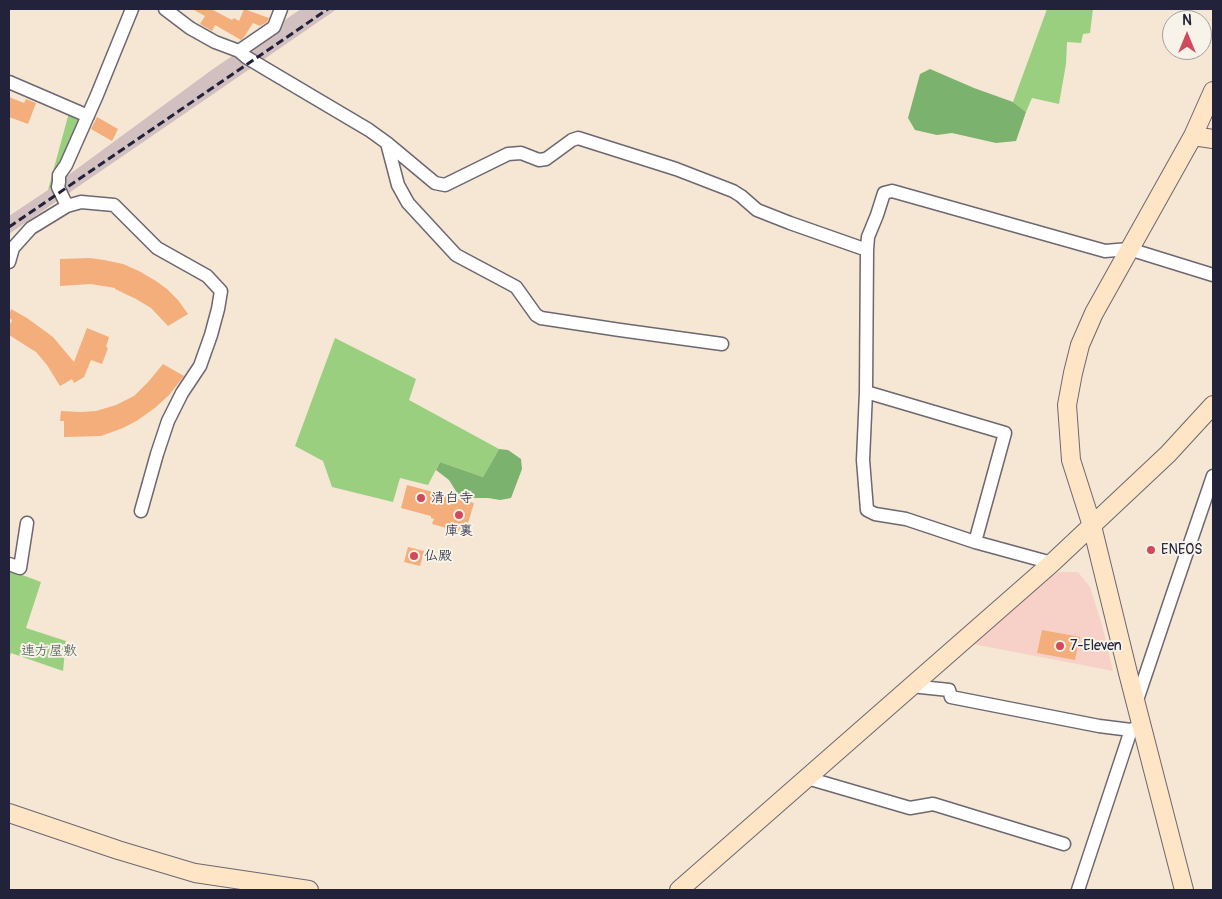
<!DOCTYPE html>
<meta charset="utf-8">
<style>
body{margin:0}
#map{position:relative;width:1222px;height:899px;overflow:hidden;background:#f5e7d3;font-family:Pangolin,sans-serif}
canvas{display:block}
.frame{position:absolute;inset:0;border:10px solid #22223b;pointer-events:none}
.north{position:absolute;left:1162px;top:10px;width:50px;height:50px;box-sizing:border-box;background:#f7f3e8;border:1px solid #a29fa3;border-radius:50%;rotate:0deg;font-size:14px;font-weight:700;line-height:20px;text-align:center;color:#22223b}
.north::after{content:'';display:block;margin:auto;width:18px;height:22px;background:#d1495b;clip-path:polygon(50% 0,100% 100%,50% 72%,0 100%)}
</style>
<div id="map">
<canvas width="1222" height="899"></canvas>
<div class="frame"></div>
<div class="north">N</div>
</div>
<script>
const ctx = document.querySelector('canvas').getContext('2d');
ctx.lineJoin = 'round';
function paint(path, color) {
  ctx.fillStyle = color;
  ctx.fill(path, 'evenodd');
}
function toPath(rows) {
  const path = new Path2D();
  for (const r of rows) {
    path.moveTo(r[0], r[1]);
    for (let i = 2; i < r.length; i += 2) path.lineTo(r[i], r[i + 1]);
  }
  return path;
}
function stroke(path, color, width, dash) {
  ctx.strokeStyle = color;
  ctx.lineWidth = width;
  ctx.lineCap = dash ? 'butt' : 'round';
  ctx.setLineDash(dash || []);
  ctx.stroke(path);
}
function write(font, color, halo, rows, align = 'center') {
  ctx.font = font + ' Pangolin,"Klee One",sans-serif';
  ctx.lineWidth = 4;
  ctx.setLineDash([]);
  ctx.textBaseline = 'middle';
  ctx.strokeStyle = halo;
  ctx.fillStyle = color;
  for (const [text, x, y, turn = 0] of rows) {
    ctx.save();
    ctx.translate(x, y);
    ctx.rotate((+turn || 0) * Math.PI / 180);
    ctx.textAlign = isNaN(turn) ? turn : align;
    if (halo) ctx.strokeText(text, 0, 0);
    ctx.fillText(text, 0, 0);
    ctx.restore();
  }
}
const built = toPath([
 [1058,572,1078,572,1090,587,1102,625,1113,671,973,644,1016,603]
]);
const industrial = toPath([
 [301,9,337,9,206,99,9,234,9,216,48,190,213,69]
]);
const green = toPath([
 [1047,9,1093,9,1090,33,1083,34,1081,43,1067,42,1066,64,1059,104,1032,98,1026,112,1013,102],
 [70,109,88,116,59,182,48,190],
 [335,338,416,379,409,400,499,449,483,477,440,462,428,485,400,478,393,502,332,487,323,461,295,446],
 [9,570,41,582,26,628,66,641,63,671,11,653,9,658]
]);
const forest = toPath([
 [930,69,974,88,1013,102,1026,112,1016,141,996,143,952,133,937,135,915,130,908,118,920,74],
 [499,449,508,450,521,459,522,469,511,498,500,500,488,498,472,498,459,496,449,480,436,470,440,462,483,477]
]);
const building = toPath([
 [192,9,211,9,232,20,234,18,239,21,244,9,269,18,267,22,260,26,253,23,244,37,241,40,215,25,212,31,200,24,205,16],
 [9,97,24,103,26,99,36,103,28,124,9,117],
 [97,117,118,129,112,141,91,129],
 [90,258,104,260,123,264,139,271,156,281,167,289,178,300,188,314,168,326,151,308,136,299,115,289,115,288,91,284,60,286,60,259],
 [11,309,27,318,53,337,74,362,87,328,109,337,106,347,108,348,102,364,91,360,84,377,74,383,72,379,60,386,47,365,36,352,9,335,9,327,12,320,9,318,9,315],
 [163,364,184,376,169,395,156,407,138,420,123,428,101,436,64,437,64,421,60,421,61,411,81,412,96,411,116,405,134,396,149,381],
 [407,485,474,503,465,533,432,524,434,519,431,518,431,516,401,508],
 [408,547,424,551,420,566,404,562],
 [1042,630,1080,637,1075,660,1037,653]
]);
const street = toPath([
 [165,9,190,28,215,42,239,51,246,57,266,69,369,130,387,143,435,183,445,185,508,154,521,153,539,160,546,159,572,140,578,138,676,169,733,191,741,196,757,210,790,223,867,250],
 [239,51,274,27,281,9],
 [9,82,88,116],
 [387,143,398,185,408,203,456,255,516,287,536,315,541,318,620,330,722,344],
 [67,206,81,202,114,205,157,248,207,276,221,291,218,309,211,335,200,366,182,393,168,421,157,454,141,511],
 [9,262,13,248,31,228,67,206,58,187,59,182,59,175,66,165,97,95,132,9],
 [866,392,1005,433,975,542],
 [1052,563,975,542,906,519,875,514,867,510,863,460,866,392,867,250,868,237,877,215,884,193,892,191,1105,251,1129,249,1213,275],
 [9,564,20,568,27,523],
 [911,686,949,690,951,697,1099,726,1131,730],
 [1136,703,1172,596,1213,476],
 [807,778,910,808,933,804,1064,844],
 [1078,890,1131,730,1137,727]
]);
const secondary = toPath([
 [1193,136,1213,139],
 [9,813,118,850,195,873,309,890],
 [679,890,1052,563,1168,454,1213,405],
 [1184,890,1128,673,1092,526,1071,460,1067,405,1073,373,1080,345,1094,313,1193,136,1213,91]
]);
const rail = toPath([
 [9,227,328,9]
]);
const markers = [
 [421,498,5,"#d1495b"],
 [459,515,5,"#d1495b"],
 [1151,550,5,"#d1495b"],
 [414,556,5,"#d1495b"],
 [1060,646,5,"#d1495b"]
];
const poiNames = [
 ["清白寺",431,498],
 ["庫裏",459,531,"center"],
 ["ENEOS",1161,550],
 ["仏殿",424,556],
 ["7-Eleven",1070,646]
];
const parkNames = [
 ["連方屋敷",49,651]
];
paint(built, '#f7d1c8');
paint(industrial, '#d2bfc0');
paint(green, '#9acf80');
paint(forest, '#7bb26e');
paint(building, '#f3ae7b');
stroke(street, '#6c6770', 15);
stroke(secondary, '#6c6770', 20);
stroke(street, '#fff', 12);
stroke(secondary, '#fde5c5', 18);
stroke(rail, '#22223b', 3, [8, 4]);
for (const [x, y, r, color] of markers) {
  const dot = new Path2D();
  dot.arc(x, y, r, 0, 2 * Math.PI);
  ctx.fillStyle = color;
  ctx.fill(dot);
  stroke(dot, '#f7f3e8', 2);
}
write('14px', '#22223b', '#f7f3e8', poiNames, 'left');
write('14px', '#465650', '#f7f3e8', parkNames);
</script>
